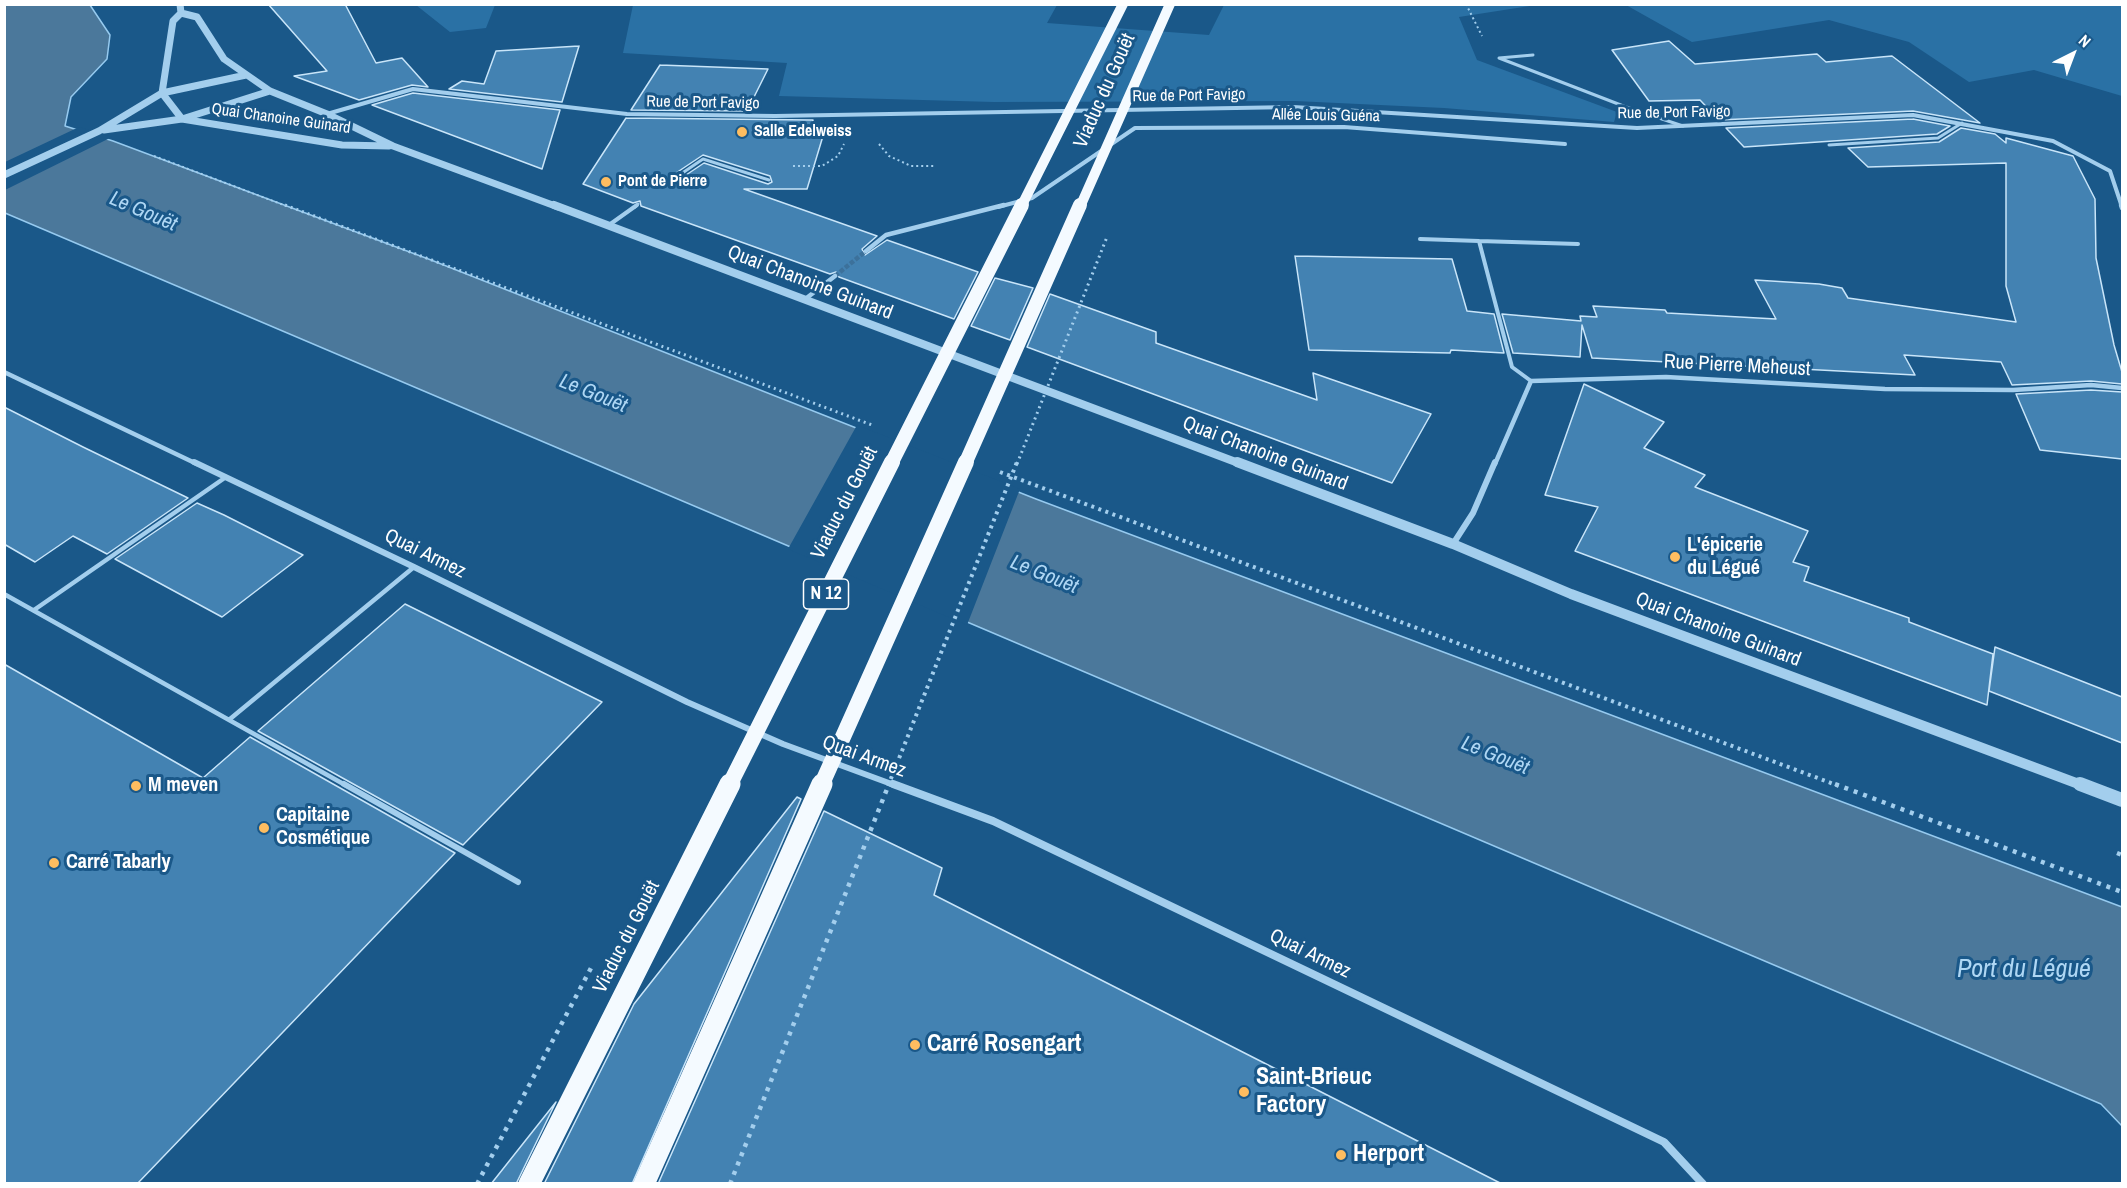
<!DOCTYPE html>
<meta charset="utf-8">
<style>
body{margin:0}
#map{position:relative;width:2127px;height:1188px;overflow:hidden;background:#1a5889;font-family:"Archivo Narrow",sans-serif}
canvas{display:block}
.frame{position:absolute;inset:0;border:6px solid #fff;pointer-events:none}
.north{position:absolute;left:2043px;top:24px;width:60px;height:60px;-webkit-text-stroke:4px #1a5889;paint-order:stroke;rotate:42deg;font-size:16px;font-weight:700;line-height:24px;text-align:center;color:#fff}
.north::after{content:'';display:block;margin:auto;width:21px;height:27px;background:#fff;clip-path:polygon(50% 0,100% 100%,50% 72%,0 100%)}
</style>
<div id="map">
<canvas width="2127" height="1188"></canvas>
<div class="frame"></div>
<div class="north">N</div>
</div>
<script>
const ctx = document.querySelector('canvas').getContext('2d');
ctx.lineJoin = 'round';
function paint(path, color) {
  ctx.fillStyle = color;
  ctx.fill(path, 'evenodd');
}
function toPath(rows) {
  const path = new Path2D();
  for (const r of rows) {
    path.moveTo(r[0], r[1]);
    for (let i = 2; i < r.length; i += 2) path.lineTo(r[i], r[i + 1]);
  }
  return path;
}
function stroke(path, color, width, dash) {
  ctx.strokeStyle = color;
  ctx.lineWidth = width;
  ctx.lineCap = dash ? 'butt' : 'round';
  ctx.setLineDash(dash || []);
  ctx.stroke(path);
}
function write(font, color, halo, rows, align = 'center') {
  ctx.font = font + ' "Archivo Narrow",sans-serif';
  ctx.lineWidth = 6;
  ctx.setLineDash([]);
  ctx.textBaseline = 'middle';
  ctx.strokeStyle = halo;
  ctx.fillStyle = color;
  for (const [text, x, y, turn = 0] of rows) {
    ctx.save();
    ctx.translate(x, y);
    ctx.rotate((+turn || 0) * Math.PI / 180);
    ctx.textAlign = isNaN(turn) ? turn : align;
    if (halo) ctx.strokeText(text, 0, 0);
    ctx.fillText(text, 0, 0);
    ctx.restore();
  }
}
const green = toPath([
 [416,5,495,4,495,5,486,28,450,32],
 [633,5,1057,5,1047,23,1209,35,1224,5,1536,5,1459,17,1477,60,1617,112,1614,122,1444,108,1295,101,994,102,779,96,787,63,623,53],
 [1626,5,2122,5,2122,96,2034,70,1969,82,1909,42,1829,20,1692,42]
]);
const water = toPath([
 [5,5,90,5,110,35,107,59,71,97,65,126,113,141,431,260,1036,499,2122,907,2122,1126,2101,1104,5,213,5,5]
]);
const pier = toPath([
 [79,127,112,137,5,190,5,162],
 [857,425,1020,489,967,625,788,549]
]);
const building = toPath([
 [268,4,345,4,376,63,402,58,428,87,412,85,359,100,294,76,327,71,268,4],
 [1669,41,1695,64,1817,54,1826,62,1892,56,1980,123,1913,111,1719,120,1700,100,1649,101,1612,50,1669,41],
 [579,46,562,102,449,89,462,81,484,84,496,51,579,46],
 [660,65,768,69,747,111,631,110,660,65],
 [413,93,560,110,542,169,372,105,413,93],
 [626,118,813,120,812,125,826,126,807,189,744,189,877,236,862,249,865,255,887,240,978,272,954,319,839,277,836,272,830,274,641,206,640,201,633,203,583,184,626,118],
 [703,155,770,176,772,182,768,184,704,163,677,181,672,181,673,175,703,155],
 [1913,119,1950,126,1937,134,1744,147,1726,128,1913,119],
 [1961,128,1995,134,2006,143,2006,138,2073,156,2095,199,2096,258,2114,345,2122,372,2122,384,2091,381,2012,385,2001,362,1904,355,1915,375,1592,358,1582,325,1580,357,1513,353,1502,314,1581,321,1580,316,1597,317,1593,306,1665,310,1667,313,1776,319,1755,280,1819,284,1842,288,1848,298,2016,322,2006,286,2006,163,1868,167,1848,148,1939,142,1961,128],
 [1295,256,1452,259,1467,311,1494,314,1504,353,1451,350,1450,353,1309,350,1295,256],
 [995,278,1033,288,1010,340,971,326,995,278],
 [1050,294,1156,332,1156,343,1317,400,1313,373,1431,414,1392,483,1027,347,1050,294],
 [1584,384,1664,422,1644,448,1705,475,1695,487,1808,531,1793,562,1809,567,1804,581,1909,618,1909,622,1993,654,1987,705,1575,551,1598,507,1545,495,1584,384],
 [2091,390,2122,392,2122,459,2040,450,2016,394,2091,390],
 [4,407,83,447,188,498,107,554,73,536,35,562,4,544,4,407],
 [197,503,224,515,303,555,222,617,115,559,197,503],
 [405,604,602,702,463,845,258,731,405,604],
 [1995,647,2122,697,2122,743,1989,691,1995,647],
 [4,664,203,778,250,737,455,853,137,1184,4,1184,4,664],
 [797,797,801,799,632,1184,544,1184,634,1004,797,797],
 [824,811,942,868,934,895,1502,1184,658,1184,824,811],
 [556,1102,516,1184,491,1184,556,1102]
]);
const minorTunnel = toPath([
 [835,276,866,251]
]);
const pathFar3 = toPath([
 [1466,4,1482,36],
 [879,144,889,156,911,166,936,166],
 [154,156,289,207],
 [793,166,822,166,838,156,844,144]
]);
const pathFar2 = toPath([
 [285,205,872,425]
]);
const pathFar1 = toPath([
 [1000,472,1839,786]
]);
const path = toPath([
 [1835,784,2122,892],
 [2117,853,2122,855]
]);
const serviceFar3 = toPath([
 [1533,55,1499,58,1626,107,1683,126],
 [1829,145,1938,138,1962,123],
 [675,178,703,159,769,180],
 [635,207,638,204]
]);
const serviceFar2 = toPath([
 [609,225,637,205],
 [1420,239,1479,241],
 [1531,381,1512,367,1479,241,1578,244]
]);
const serviceFar1 = toPath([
 [4,594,347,786],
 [34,610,226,477],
 [230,719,414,567]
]);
const service = toPath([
 [344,784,518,882]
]);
const minorFar3 = toPath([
 [327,114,413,89,627,114,775,116,1293,107,1637,128,1913,115,2053,141,2110,171,2122,207],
 [998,207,1032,198,1135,128,1344,127,1565,144]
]);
const minorFar2 = toPath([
 [2121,205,2122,208],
 [866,251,886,235,1004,205],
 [804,300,835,276],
 [4,372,197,464],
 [1495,464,1531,381,1666,377,1885,389,2013,390,2091,385,2122,388]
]);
const minorFar1 = toPath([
 [194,462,414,567,687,702,783,744,897,786],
 [1453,544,1473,513,1495,462]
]);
const minor = toPath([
 [893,784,993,821,1664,1142,1703,1184]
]);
const tertiaryFar3 = toPath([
 [180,4,181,13,173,21,162,93,182,119,342,145,389,146],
 [181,13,197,17,224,59,270,91,327,114,393,146,558,207],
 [104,130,182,119,270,91],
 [4,175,99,131,162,93,246,75]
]);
const tertiaryFar2 = toPath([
 [554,205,1241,464]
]);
const tertiaryFar1 = toPath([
 [1237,462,1453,544,1571,594,2084,786]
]);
const tertiary = toPath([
 [2080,784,2122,800]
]);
const pathBridgeFar2 = toPath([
 [1017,464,1107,237]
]);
const pathBridgeFar1 = toPath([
 [888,786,1017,462]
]);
const pathBridge = toPath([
 [477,1184,591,968],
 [730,1184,889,784]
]);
const trunkBridgeFar3 = toPath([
 [1021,207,1123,4],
 [1080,207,1170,4]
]);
const trunkBridgeFar2 = toPath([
 [891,464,1022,205],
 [965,464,1080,205]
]);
const trunkBridgeFar1 = toPath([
 [729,786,892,462],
 [821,786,966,462]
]);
const trunkBridge = toPath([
 [529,1184,730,784],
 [644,1184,822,784]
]);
const markers = [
 [742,132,6,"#febd60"],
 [606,182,6,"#febd60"],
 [1675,557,6,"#febd60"],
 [136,786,6,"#febd60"],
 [264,828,6,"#febd60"],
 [54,863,6,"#febd60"],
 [915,1045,6,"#febd60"],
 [1244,1092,6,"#febd60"],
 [1341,1155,6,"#febd60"]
];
const farStreetnames = [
 ["Rue de Port Favigo",1189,96,-1],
 ["Rue de Port Favigo",703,103,1],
 ["Rue de Port Favigo",1674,113,-1],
 ["Allée Louis Guéna",1326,116,1],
 ["Quai Chanoine Guinard",281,119,8]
];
const farPoinames = [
 ["Salle Edelweiss",754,132],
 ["Pont de Pierre",618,182]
];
const shields = [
 [826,594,45]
];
const shieldNames = [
 ["N 12",826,594]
];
const streetNames = [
 ["Viaduc du Gouët",1105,91,-66],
 ["Quai Chanoine Guinard",810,283,21],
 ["Rue Pierre Meheust",1737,366,3],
 ["Quai Chanoine Guinard",1265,454,21],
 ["Viaduc du Gouët",845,503,-63],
 ["Quai Armez",425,554,26],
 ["Quai Chanoine Guinard",1718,630,21],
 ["Quai Armez",864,757,20],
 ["Viaduc du Gouët",627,937,-63],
 ["Quai Armez",1310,954,26]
];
const poiNames = [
 ["L'épicerie",1687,546],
 ["du Légué",1687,569],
 ["M meven",148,786],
 ["Capitaine",276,816],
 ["Cosmétique",276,839],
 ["Carré Tabarly",66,863]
];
const waterNames = [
 ["Le Gouët",143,212,23],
 ["Le Gouët",593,394,22],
 ["Le Gouët",1044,575,22],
 ["Le Gouët",1495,756,22]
];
const nearPoinames = [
 ["Carré Rosengart",927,1045],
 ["Saint-Brieuc",1256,1078],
 ["Factory",1256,1106],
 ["Herport",1353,1155]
];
const nearWaternames = [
 ["Port du Légué",2024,970]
];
paint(green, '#2a71a5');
paint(water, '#4b789b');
stroke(water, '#96caef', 1.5);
paint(pier, '#1a5889');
paint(building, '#4382b2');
stroke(building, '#c9e5f9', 1.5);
stroke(minorTunnel, '#3c719b', 4.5, [4.5, 2]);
stroke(pathFar3, '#a3ceed', 2, [2, 3]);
stroke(pathFar2, '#a3ceed', 3, [2, 4]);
stroke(pathFar1, '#a3ceed', 4, [3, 4.5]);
stroke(path, '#a3ceed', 4.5, [4, 6]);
stroke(serviceFar3, '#a3ceed', 3);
stroke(serviceFar2, '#a3ceed', 4);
stroke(serviceFar1, '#a3ceed', 4.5);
stroke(service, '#a3ceed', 6);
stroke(minorFar3, '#a3ceed', 4);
stroke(minorFar2, '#a3ceed', 4.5);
stroke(minorFar1, '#a3ceed', 6);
stroke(minor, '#a3ceed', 8);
stroke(tertiaryFar3, '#a3ceed', 7);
stroke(tertiaryFar2, '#a3ceed', 8);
stroke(tertiaryFar1, '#a3ceed', 10);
stroke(tertiary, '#a3ceed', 14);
stroke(pathBridgeFar2, '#a3ceed', 3, [2, 4]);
stroke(pathBridgeFar1, '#a3ceed', 4, [3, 4.5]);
stroke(pathBridge, '#a3ceed', 4.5, [4, 6]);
stroke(trunkBridgeFar3, '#f4faff', 10);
stroke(trunkBridgeFar2, '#f4faff', 14);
stroke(trunkBridgeFar1, '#f4faff', 16);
stroke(trunkBridge, '#f4faff', 21);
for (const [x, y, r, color] of markers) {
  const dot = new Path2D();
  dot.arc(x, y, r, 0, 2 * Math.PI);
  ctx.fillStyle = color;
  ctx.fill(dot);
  stroke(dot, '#1a5889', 2);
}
write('16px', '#fff', '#1a5889', farStreetnames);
write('bold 16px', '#fff', '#1a5889', farPoinames, 'left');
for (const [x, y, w] of shields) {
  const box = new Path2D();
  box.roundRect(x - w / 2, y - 15, w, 30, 4.5);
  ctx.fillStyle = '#1a5889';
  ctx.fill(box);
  stroke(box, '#fff', 1.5);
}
write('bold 18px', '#fff', null, shieldNames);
write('20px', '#fff', '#1a5889', streetNames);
write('bold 20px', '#fff', '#1a5889', poiNames, 'left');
write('italic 21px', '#afd7f4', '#1a5889', waterNames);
write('bold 24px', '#fff', '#1a5889', nearPoinames, 'left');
write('italic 26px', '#afd7f4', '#1a5889', nearWaternames);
</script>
